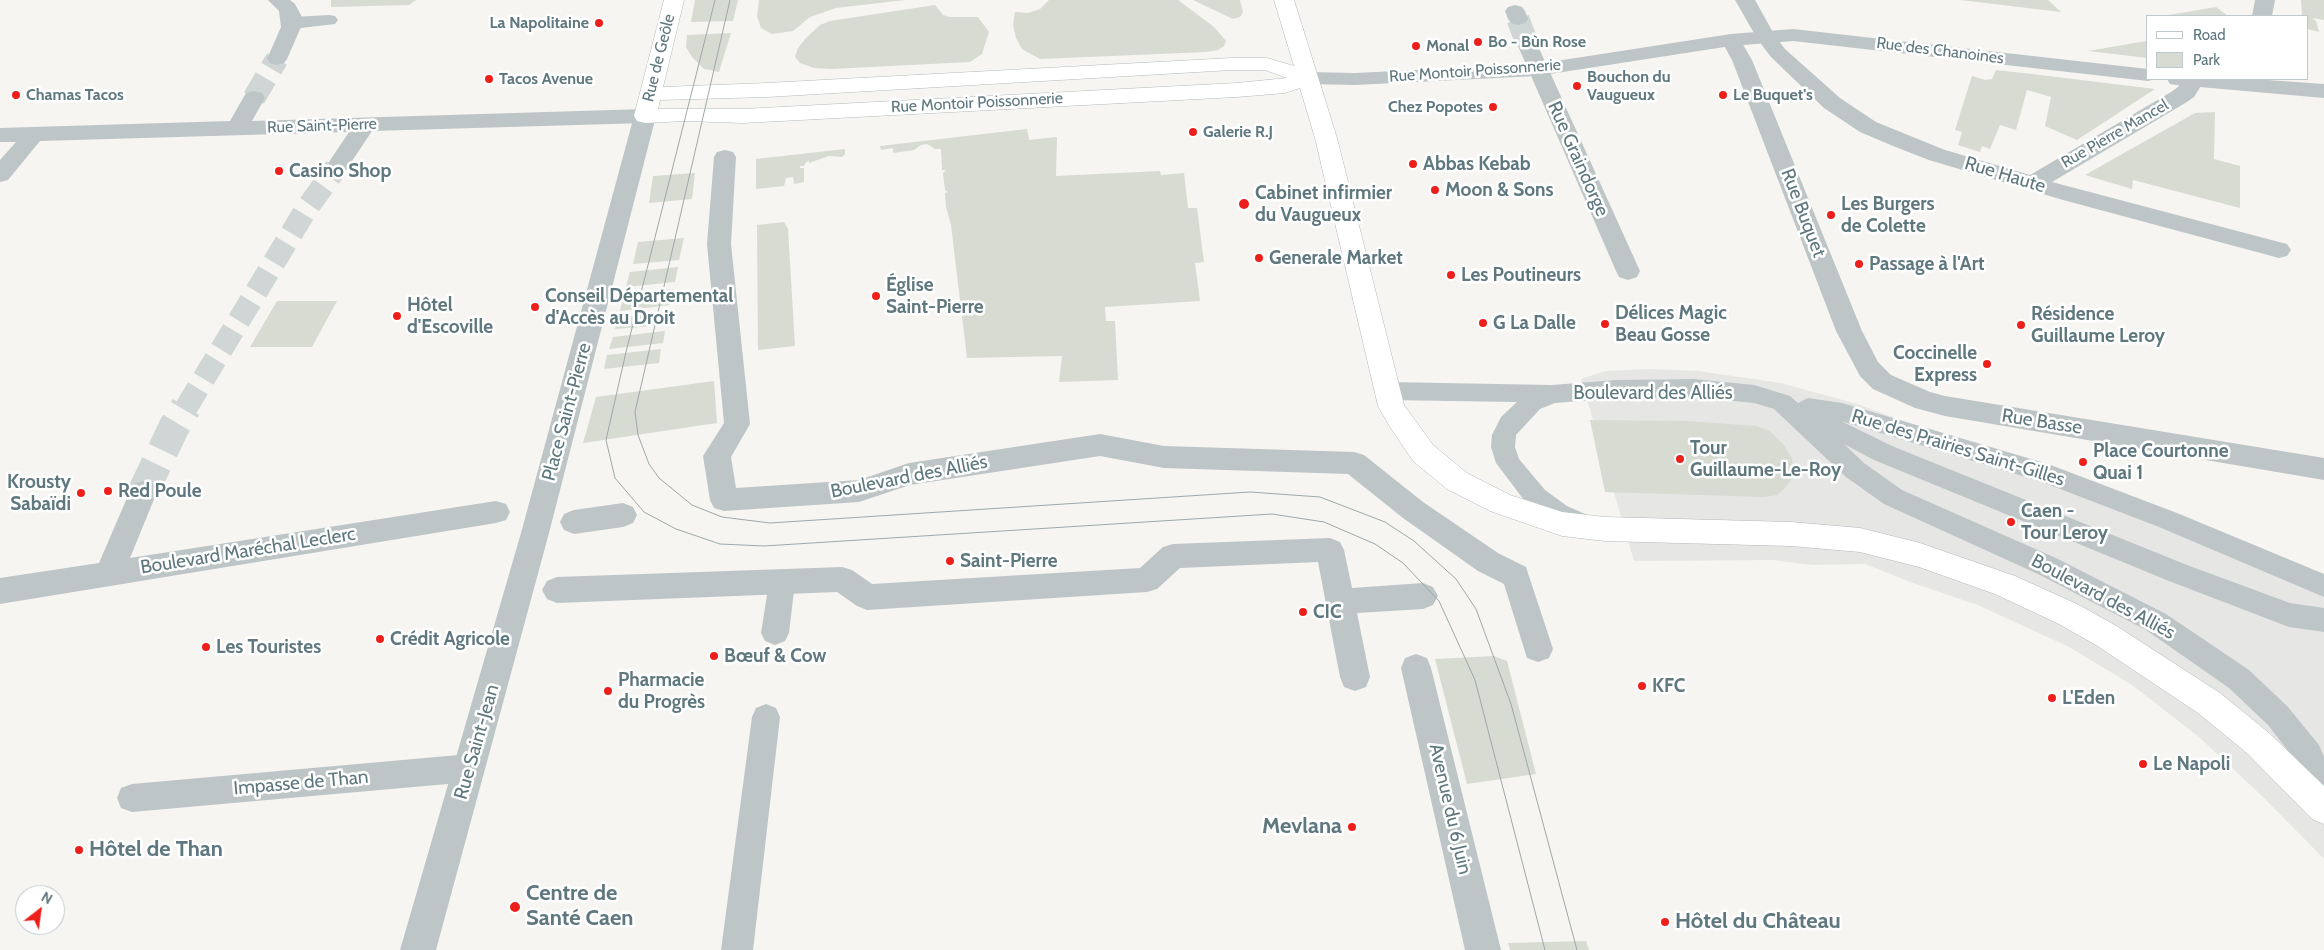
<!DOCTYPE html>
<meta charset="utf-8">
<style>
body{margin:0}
#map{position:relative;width:2324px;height:950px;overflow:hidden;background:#f6f5f2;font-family:Cabin,sans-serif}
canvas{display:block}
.legend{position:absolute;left:2146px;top:15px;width:162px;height:65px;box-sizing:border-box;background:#fff;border:1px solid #bfc9cc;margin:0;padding:6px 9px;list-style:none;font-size:15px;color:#5f787f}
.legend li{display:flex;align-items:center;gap:10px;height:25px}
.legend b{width:25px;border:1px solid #bfc9cc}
.north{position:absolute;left:15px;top:885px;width:50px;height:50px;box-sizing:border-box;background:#fff;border:1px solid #bfc9cc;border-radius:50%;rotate:30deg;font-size:14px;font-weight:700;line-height:20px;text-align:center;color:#5f787f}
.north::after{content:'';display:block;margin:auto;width:18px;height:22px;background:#ed1f1b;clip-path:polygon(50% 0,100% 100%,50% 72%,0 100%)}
</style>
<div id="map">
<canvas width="2324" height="950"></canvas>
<ul class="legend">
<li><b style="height:6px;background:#fff"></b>Road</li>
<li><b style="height:14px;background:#d7dbd1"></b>Park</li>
</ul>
<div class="north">N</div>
</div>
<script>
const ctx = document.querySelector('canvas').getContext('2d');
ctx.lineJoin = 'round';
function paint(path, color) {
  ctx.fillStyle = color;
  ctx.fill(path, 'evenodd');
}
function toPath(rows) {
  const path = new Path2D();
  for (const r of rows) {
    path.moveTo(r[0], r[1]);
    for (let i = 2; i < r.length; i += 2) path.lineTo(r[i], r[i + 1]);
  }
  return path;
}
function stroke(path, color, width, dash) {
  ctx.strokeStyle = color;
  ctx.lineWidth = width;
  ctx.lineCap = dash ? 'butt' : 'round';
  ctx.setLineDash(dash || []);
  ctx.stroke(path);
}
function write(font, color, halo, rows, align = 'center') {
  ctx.font = font + ' Cabin,sans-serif';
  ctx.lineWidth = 5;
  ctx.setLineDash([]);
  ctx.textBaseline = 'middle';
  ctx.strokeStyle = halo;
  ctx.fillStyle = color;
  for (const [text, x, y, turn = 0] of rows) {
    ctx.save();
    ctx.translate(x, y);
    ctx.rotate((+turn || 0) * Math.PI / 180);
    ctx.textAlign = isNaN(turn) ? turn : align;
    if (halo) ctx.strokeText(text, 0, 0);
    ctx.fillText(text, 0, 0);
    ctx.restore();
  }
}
const built = toPath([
 [1649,369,1698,371,1781,383,1857,404,2324,574,2324,859,2264,798,2199,737,2132,685,2069,647,1980,606,1913,583,1865,564,1812,565,1773,560,1634,561,1581,379,1606,371]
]);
const green = toPath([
 [331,0,416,0,409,5,331,7],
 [695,0,738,0,733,21,691,22],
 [759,0,905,0,836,8,810,17,793,31,772,34,761,28,757,16],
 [1049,0,1178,0,1214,27,1226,41,1224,46,1218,50,1206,52,1040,59,1022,49,1016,38,1013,25,1015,12,1028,13,1040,9],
 [1193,0,1240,0,1243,12,1240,17,1233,19],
 [1960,0,2048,0,2061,12],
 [2301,0,2324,0,2324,20,2312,18,2316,21,2319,32,2308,29,2308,16,2302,16],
 [935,5,943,15,950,17,978,17,989,32,982,54,970,62,831,69,814,68,800,63,795,57,798,48,805,39,820,25,830,21],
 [2216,7,2228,16,2169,15],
 [731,33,719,72,704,69,692,57,686,47,687,35],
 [2147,41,2148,58,2088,51,2146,41],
 [1996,70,2032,74,2155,89,2077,140,2045,126,2051,97,2027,90,2016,130,2000,125,1990,149,1982,146,1980,152,1958,145,1962,132,1955,130,1972,76,1985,80,1992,79],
 [2215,112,2214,159,2240,166,2240,208,2133,180,2132,189,2085,175,2195,113],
 [1027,129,1029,140,1057,137,1056,176,1160,171,1161,175,1184,173,1188,208,1197,208,1204,262,1195,263,1200,301,1105,307,1106,321,1115,321,1118,380,1059,382,1062,356,967,358,951,225,946,207,945,193,948,192,945,190,943,173,946,170,942,170,941,149,935,149,927,144,921,145,914,150,893,153,893,148,881,150,880,146],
 [845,149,845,154,842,157,829,156,809,163,809,161,806,162,804,166,800,166,800,168,804,168,804,182,794,184,793,177,786,178,784,186,756,189,756,159],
 [695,173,692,199,649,203,653,176],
 [784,222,788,229,795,346,758,350,757,225],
 [684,238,679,260,633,264,638,242],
 [678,267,675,282,626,287,630,272],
 [673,289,670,305,620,311,624,295],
 [277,301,337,301,312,347,250,347],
 [669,312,666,325,615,329,618,318],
 [665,331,663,343,609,349,613,337],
 [661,349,659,363,604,369,607,355],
 [714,381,717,423,583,443,596,397],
 [1590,420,1687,421,1757,426,1770,431,1783,444,1792,458,1794,476,1784,489,1777,495,1764,497,1605,492],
 [1494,656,1507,661,1536,774,1467,784,1435,659],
 [1586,941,1589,950,1510,950,1508,943]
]);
const pedestrianTunnelFar1 = toPath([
 [254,98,277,59],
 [186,408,305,211,336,168]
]);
const pedestrianTunnel = toPath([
 [143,492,174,427,186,407]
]);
const minorTunnel = toPath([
 [1518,19,1528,46]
]);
const service = toPath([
 [329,15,335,16,338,20,335,24,292,29,286,27,283,23,286,19,292,17,329,15],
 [1694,379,1754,385,1790,396,1798,403,1808,398,1842,403,2048,464,2177,513,2324,574,2324,597,2159,527,2042,482,1841,421,1892,446,2187,565,2290,603,2324,608,2324,632,2289,627,2169,581,1874,460,1844,444,1864,463,1902,490,2058,559,2166,614,2249,670,2288,707,2319,745,2324,757,2324,815,2319,817,2308,813,2304,803,2296,761,2268,725,2229,688,2146,630,2040,575,1884,504,1846,477,1774,409,1754,403,1694,397,1616,398,1555,403,1540,409,1516,435,1515,447,1519,459,1545,490,1567,506,1592,517,1596,524,1592,531,1583,535,1549,520,1527,504,1496,463,1491,447,1492,435,1501,417,1517,402,1387,400,1379,397,1375,391,1379,385,1387,382,1552,385,1616,380,1694,379],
 [782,571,791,574,795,582,789,633,785,641,775,645,765,641,761,633,769,582,773,574,782,571],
 [766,704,776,708,780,717,753,950,721,950,752,717,756,708,766,704],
 [470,754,480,758,485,768,480,778,470,782,132,812,121,808,117,798,121,788,132,784,470,754]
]);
const pedestrian = toPath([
 [1735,0,1755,0,1775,36,1772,40,1765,42,1758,40,1735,0],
 [291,21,298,23,301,27,287,59,284,63,277,65,270,63,267,59,281,27,284,23,291,21],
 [254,91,262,93,265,98,252,121,645,109,653,111,656,116,653,121,645,123,372,131,344,173,336,175,328,173,325,168,349,132,40,141,8,180,0,182,0,160,16,142,0,142,0,128,230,121,246,93,254,91],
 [725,150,733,152,736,157,731,244,750,424,731,457,736,488,859,480,909,463,1100,434,1164,446,1354,452,1364,455,1423,502,1498,553,1526,567,1553,649,1549,658,1538,662,1527,658,1504,584,1478,571,1403,518,1348,474,1164,468,1100,456,910,485,859,502,724,511,714,508,710,500,703,456,724,423,707,244,714,157,717,152,725,150],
 [143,481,153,484,157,492,130,558,496,501,506,504,510,512,506,520,496,523,0,604,0,578,99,563,133,484,143,481],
 [623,503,633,507,637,515,633,523,623,527,574,534,564,530,560,522,564,514,574,510,623,503],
 [1330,538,1340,542,1344,550,1352,588,1423,583,1433,587,1438,596,1433,605,1423,609,1357,613,1370,677,1366,687,1355,691,1344,687,1340,677,1318,562,1180,568,1157,589,1147,592,867,610,857,606,837,592,557,603,547,599,542,590,547,581,557,577,842,567,852,570,872,584,1140,568,1163,547,1173,544,1330,538]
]);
const minor = toPath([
 [268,0,290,0,295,4,301,15,301,27,298,31,291,33,284,31,281,27,279,11,268,0],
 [2255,0,2275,0,2272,16,2252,16,2255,0],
 [1515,5,1522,7,1525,11,1528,19,1525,23,1518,25,1511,23,1508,19,1505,11,1508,7,1515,5],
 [1765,30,1772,32,1785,49,1840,98,1876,122,1945,150,2030,175,2171,92,2178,87,2184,79,2202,79,2204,81,2194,97,2187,102,2052,182,2279,242,2287,244,2291,250,2287,256,2279,258,2063,200,1929,160,1893,146,1860,132,1824,108,1771,57,1755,36,1758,32,1765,30],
 [1731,34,1738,36,1752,60,1862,331,1878,362,1891,375,1930,392,1945,396,2324,458,2324,480,1945,416,1915,408,1873,389,1860,376,1836,331,1732,60,1721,40,1724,36,1731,34],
 [1528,40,1535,42,1538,46,1640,271,1637,277,1628,280,1619,277,1616,271,1518,46,1521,42,1528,40],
 [1416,654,1427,658,1431,668,1501,950,1465,950,1401,668,1405,658,1416,654]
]);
const tertiary = toPath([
 [1793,29,2148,69,2148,79,2156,79,2148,81,1793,41,1731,46,1537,76,1355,85,1308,84,1301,83,1297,78,1301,73,1308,72,1355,73,1537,64,1731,34,1793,29],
 [2167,79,2254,79,2324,84,2324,98,2177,85,2170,84,2167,79],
 [645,109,653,111,656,116,549,533,436,950,400,950,521,533,634,116,637,111,645,109]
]);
const secondary = toPath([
 [664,0,684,0,663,87,767,83,1232,58,1267,58,1294,66,1274,0,1294,0,1337,138,1404,405,1433,445,1467,473,1510,495,1562,512,1605,517,1791,522,1860,528,1920,543,2015,576,2079,605,2118,627,2220,693,2269,733,2324,786,2324,824,2312,819,2247,753,2198,713,2096,645,2057,623,1995,594,1919,567,1860,552,1791,546,1605,541,1562,536,1490,511,1447,489,1413,461,1390,427,1378,406,1315,138,1300,88,1285,93,1237,97,743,123,686,121,645,123,637,121,634,116,664,0],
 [1232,70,1265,70,1287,78,1237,83,743,109,658,109,660,100,767,97,1232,70]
]);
const tram = toPath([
 [715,0,626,352,606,440,615,478,644,512,676,529,720,544,764,546,1272,514,1324,522,1375,544,1403,563,1439,601,1475,680,1545,950],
 [730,0,635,412,638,435,649,464,659,478,692,505,722,517,770,523,1250,492,1320,497,1385,522,1414,541,1456,579,1476,609,1511,704,1577,950]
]);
const markers = [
 [599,23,5,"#ed1f1b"],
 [1478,42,5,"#ed1f1b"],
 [1416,46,5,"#ed1f1b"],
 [489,79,5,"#ed1f1b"],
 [1577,86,5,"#ed1f1b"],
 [16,95,5,"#ed1f1b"],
 [1723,95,5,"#ed1f1b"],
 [1493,107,5,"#ed1f1b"],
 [1193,132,5,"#ed1f1b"],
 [1413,164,5,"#ed1f1b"],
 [279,171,5,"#ed1f1b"],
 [1435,190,5,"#ed1f1b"],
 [1244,204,6,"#ed1f1b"],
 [1831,215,5,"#ed1f1b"],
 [1259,258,5,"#ed1f1b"],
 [1859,264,5,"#ed1f1b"],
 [1451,275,5,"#ed1f1b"],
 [876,296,5,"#ed1f1b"],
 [535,307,5,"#ed1f1b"],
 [397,316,5,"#ed1f1b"],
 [1483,323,5,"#ed1f1b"],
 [1605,324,5,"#ed1f1b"],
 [2021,325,5,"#ed1f1b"],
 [1987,364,5,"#ed1f1b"],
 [1680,459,5,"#ed1f1b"],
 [2083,462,5,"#ed1f1b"],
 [108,491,5,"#ed1f1b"],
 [81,493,5,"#ed1f1b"],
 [2011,522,5,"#ed1f1b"],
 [950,561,5,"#ed1f1b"],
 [1303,612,5,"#ed1f1b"],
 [380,639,5,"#ed1f1b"],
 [206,647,5,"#ed1f1b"],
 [714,656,5,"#ed1f1b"],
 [1642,686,5,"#ed1f1b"],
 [608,691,5,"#ed1f1b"],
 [2052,698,5,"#ed1f1b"],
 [2143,764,5,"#ed1f1b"],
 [1352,827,5,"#ed1f1b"],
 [79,850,5,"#ed1f1b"],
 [515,907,6,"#ed1f1b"],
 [1665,922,5,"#ed1f1b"]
];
const farPoinames = [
 ["La Napolitaine",589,23,"right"],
 ["Bo - Bùn Rose",1488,42],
 ["Monal",1426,46],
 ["Bouchon du",1587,77],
 ["Vaugueux",1587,95],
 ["Tacos Avenue",499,79],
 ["Chamas Tacos",26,95],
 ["Le Buquet's",1733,95],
 ["Chez Popotes",1483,107,"right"],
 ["Galerie R.J",1203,132]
];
const farStreetnames = [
 ["Rue des Chanoines",1940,51,7],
 ["Rue de Geôle",659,58,-76],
 ["Rue Montoir Poissonnerie",1475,71,-4],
 ["Rue Montoir Poissonnerie",977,103,-3],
 ["Rue Saint-Pierre",322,126,-2],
 ["Rue Pierre Mancel",2115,134,-30]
];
const streetNames = [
 ["Rue Graindorge",1578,159,66],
 ["Rue Haute",2005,175,17],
 ["Rue Buquet",1803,213,69],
 ["Boulevard des Alliés",1653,393],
 ["Place Saint-Pierre",567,412,-75],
 ["Rue Basse",2042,422,9],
 ["Rue des Prairies Saint-Gilles",1958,448,17],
 ["Boulevard des Alliés",909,477,-11],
 ["Boulevard Maréchal Leclerc",248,551,-9],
 ["Boulevard des Alliés",2103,597,28],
 ["Rue Saint-Jean",477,742,-74],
 ["Impasse de Than",301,783,-5],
 ["Avenue du 6 Juin",1450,809,77]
];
const poiNames = [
 ["Abbas Kebab",1423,164],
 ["Casino Shop",289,171],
 ["Moon & Sons",1445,190],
 ["Cabinet infirmier",1255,193],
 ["du Vaugueux",1255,215],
 ["Les Burgers",1841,204],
 ["de Colette",1841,226],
 ["Generale Market",1269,258],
 ["Passage à l'Art",1869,264],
 ["Les Poutineurs",1461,275],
 ["Église",886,285],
 ["Saint-Pierre",886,307],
 ["Conseil Départemental",545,296],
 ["d'Accès au Droit",545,318],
 ["Hôtel",407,305],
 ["d'Escoville",407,327],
 ["Délices Magic",1615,313],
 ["Beau Gosse",1615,335],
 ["Résidence",2031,314],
 ["Guillaume Leroy",2031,336],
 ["G La Dalle",1493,323],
 ["Coccinelle",1977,353,"right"],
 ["Express",1977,375,"right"],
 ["Tour",1690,448],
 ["Guillaume-Le-Roy",1690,470],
 ["Place Courtonne",2093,451],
 ["Quai 1",2093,473],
 ["Krousty",71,482,"right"],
 ["Sabaïdi",71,504,"right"],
 ["Red Poule",118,491],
 ["Caen -",2021,511],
 ["Tour Leroy",2021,533],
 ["Saint-Pierre",960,561],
 ["CIC",1313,612],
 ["Crédit Agricole",390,639],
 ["Les Touristes",216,647],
 ["Bœuf & Cow",724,656],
 ["Pharmacie",618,680],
 ["du Progrès",618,702],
 ["KFC",1652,686],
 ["L'Eden",2062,698],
 ["Le Napoli",2153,764]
];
const nearPoinames = [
 ["Mevlana",1342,827,"right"],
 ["Hôtel de Than",89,850],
 ["Centre de",526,894],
 ["Santé Caen",526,919],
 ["Hôtel du Château",1675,922]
];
paint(built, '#e6e7e5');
paint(green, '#d7dbd1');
stroke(pedestrianTunnelFar1, '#d0d6d5', 23, [23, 11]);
stroke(pedestrianTunnel, '#d0d6d5', 31, [31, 15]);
stroke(minorTunnel, '#d0d6d5', 23, [23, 11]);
stroke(secondary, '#b0b9bc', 1);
paint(service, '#bec5c7');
paint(pedestrian, '#bec5c7');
paint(minor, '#bec5c7');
paint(tertiary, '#bec5c7');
paint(secondary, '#fff');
stroke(tram, '#9da8ab', 1);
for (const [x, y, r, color] of markers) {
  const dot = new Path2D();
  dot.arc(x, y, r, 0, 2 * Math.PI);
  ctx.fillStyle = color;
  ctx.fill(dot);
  stroke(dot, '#fff', 2);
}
write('bold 16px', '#5f787f', '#fff', farPoinames, 'left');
write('16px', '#5f787f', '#fff', farStreetnames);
write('19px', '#5f787f', '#fff', streetNames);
write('bold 19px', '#5f787f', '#fff', poiNames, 'left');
write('bold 22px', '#5f787f', '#fff', nearPoinames, 'left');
</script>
